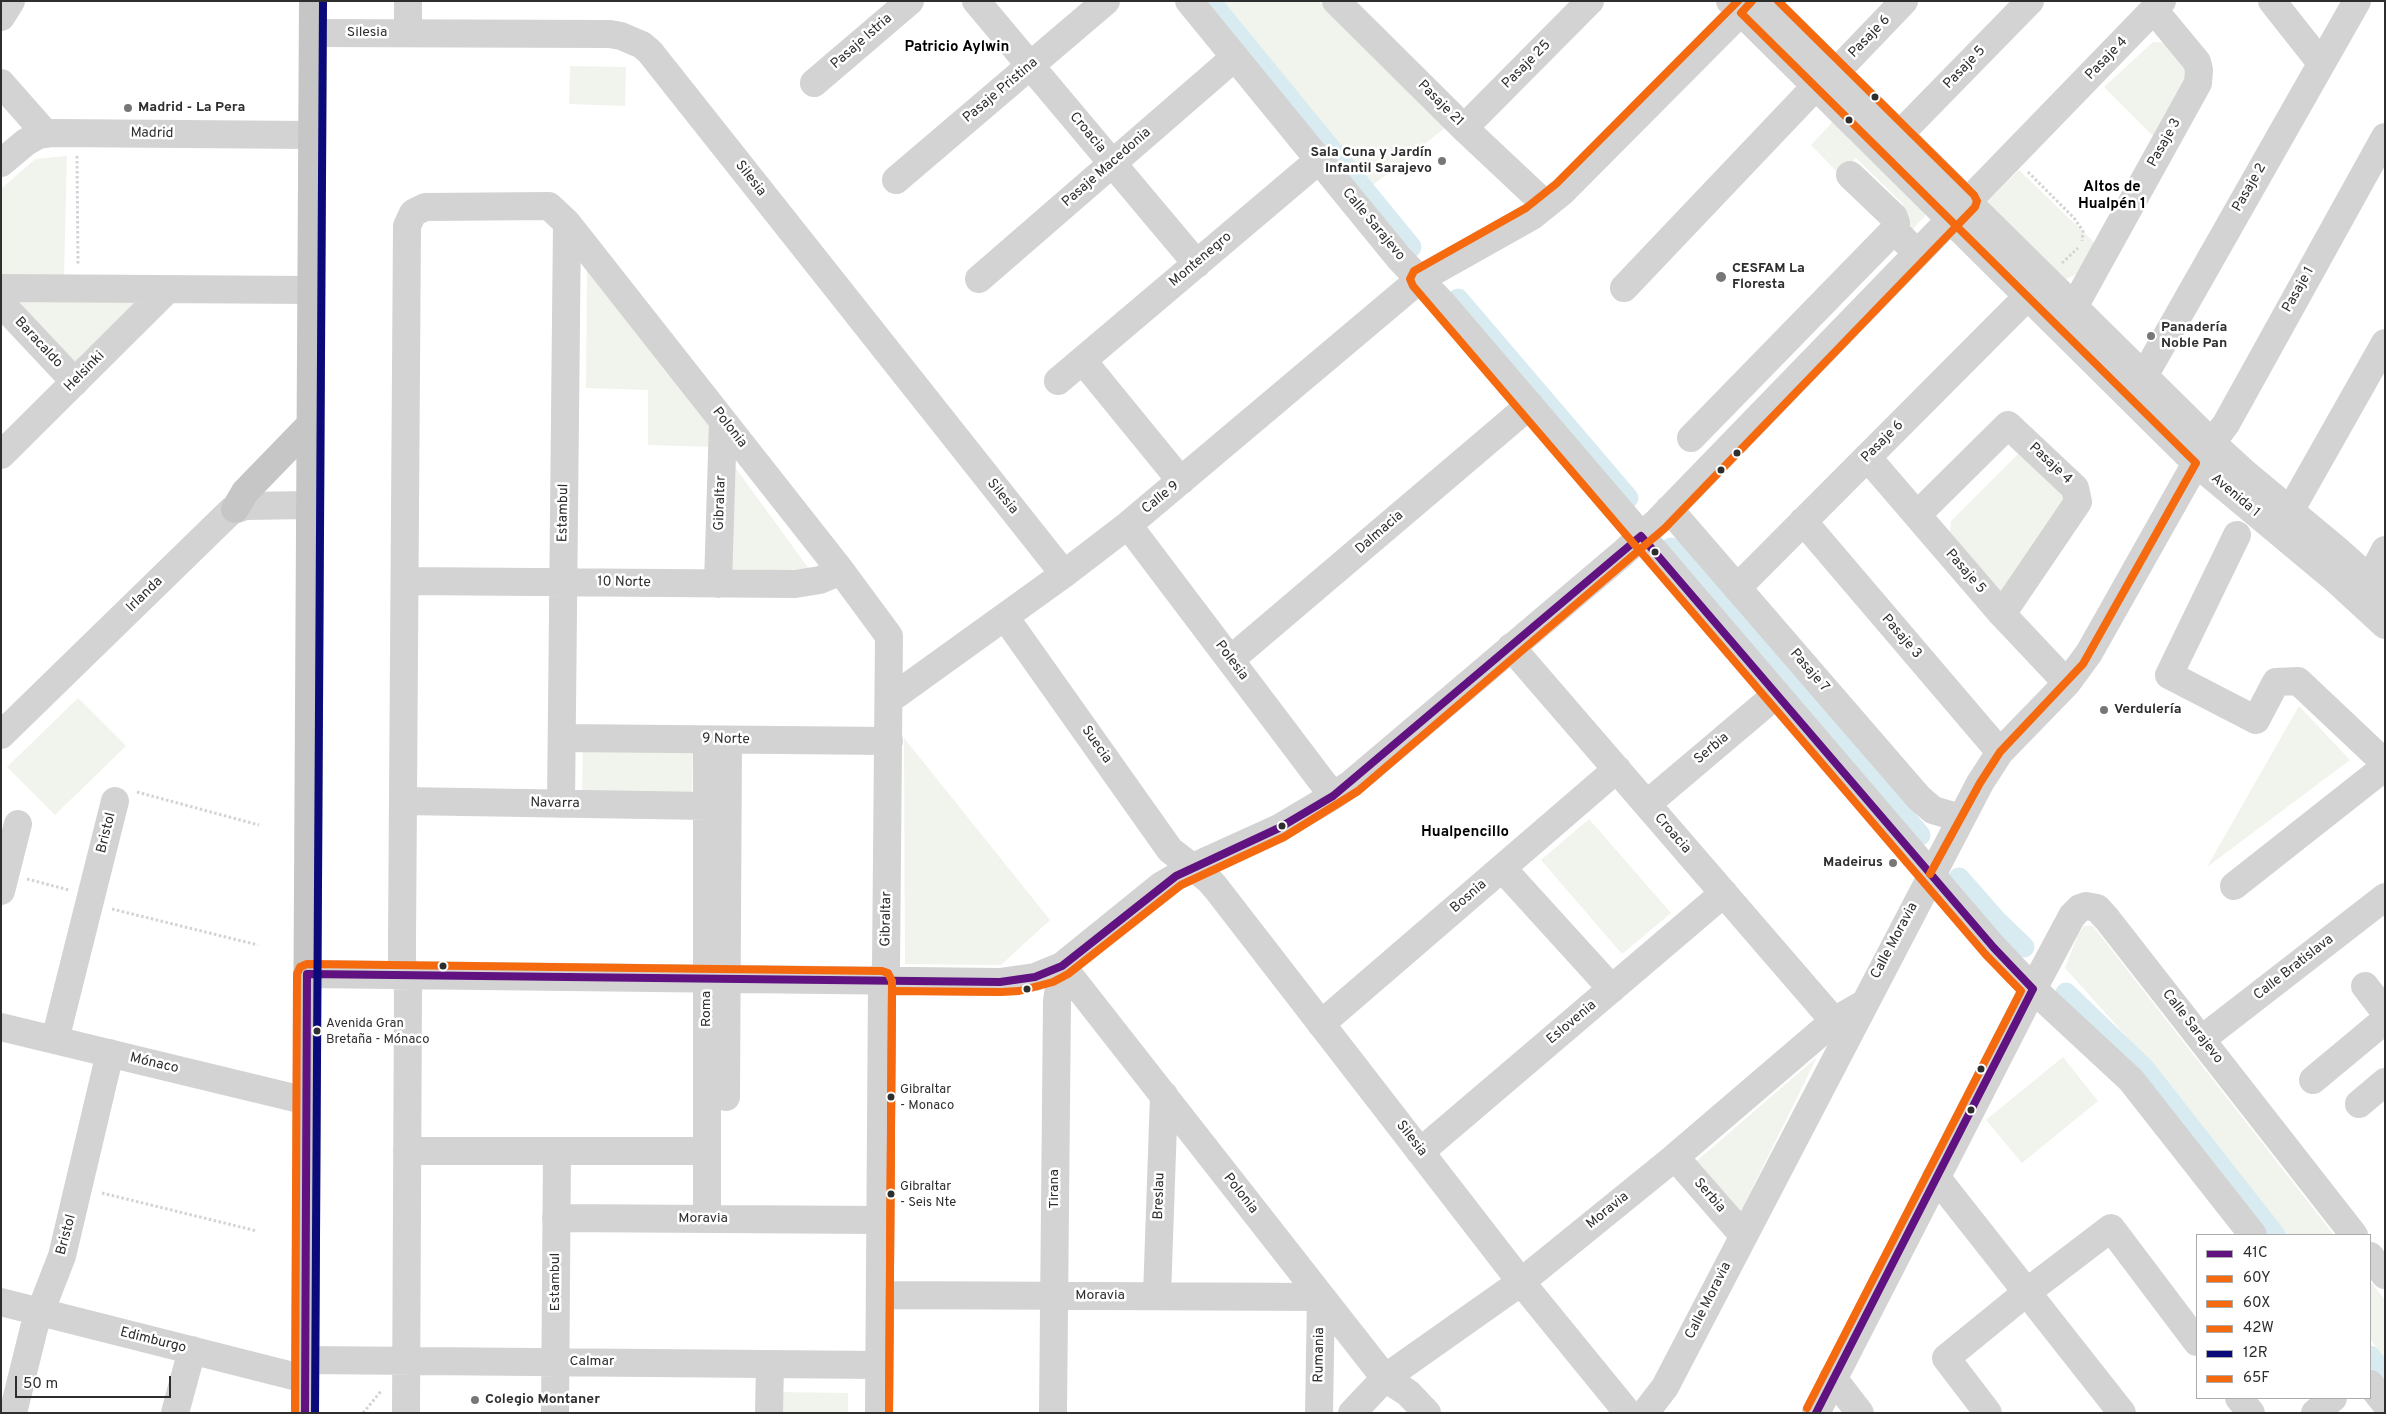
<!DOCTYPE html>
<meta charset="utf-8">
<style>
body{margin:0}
#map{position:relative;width:2386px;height:1414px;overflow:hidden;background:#fff;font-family:Overpass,sans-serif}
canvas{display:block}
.frame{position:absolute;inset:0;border:2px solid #2e2e2e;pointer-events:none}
.legend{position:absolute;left:2196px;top:1234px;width:175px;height:165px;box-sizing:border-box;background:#fff;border:1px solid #ababab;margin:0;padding:6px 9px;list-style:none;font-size:15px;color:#2e2e2e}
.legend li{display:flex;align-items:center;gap:10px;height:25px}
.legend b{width:25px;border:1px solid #ababab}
.scale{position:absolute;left:15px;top:1376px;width:156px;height:22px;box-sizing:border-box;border:2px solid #2e2e2e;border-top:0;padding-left:6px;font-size:15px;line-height:18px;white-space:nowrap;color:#2e2e2e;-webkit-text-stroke:4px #fff;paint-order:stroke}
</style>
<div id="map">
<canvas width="2386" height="1414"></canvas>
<div class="frame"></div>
<ul class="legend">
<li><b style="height:6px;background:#5f1280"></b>41C</li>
<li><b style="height:6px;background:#f56a0f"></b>60Y</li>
<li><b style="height:6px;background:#f56a0f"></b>60X</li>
<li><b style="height:6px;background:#f56a0f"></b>42W</li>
<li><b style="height:6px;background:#0a0a7a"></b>12R</li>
<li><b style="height:6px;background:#f56a0f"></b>65F</li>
</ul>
<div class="scale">50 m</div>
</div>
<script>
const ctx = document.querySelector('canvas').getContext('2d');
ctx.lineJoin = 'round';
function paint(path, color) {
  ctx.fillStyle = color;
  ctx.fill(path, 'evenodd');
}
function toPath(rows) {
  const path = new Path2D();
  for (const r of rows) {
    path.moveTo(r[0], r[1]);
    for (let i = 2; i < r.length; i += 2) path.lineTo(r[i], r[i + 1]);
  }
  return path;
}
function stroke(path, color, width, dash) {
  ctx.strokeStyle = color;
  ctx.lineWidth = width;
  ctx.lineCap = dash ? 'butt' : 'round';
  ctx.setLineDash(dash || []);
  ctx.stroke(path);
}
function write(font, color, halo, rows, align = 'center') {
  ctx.font = font + ' Overpass,sans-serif';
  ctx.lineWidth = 5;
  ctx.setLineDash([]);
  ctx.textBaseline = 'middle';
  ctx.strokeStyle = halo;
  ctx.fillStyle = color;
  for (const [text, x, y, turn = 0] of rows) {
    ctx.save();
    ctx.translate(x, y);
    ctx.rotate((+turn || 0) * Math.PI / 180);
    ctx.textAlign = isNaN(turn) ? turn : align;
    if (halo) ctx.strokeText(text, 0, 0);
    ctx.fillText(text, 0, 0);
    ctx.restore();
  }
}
const green = toPath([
 [1202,1,1319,1,1445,128,1364,192],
 [2153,42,2167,43,2190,69,2158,141,2104,87],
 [570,66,626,67,625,106,569,104],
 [1838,116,1925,201,1925,216,1907,235,1903,204,1856,158,1839,174,1811,145],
 [67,156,64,275,1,278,1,189,35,159],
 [2019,170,2099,247,2083,271,2064,280,1985,204],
 [587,270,713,428,713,447,648,445,648,390,586,388],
 [16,298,144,299,77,366],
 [2022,450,2071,489,2007,601,1950,535,1951,521],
 [724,452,809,569,730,573],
 [78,698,126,746,55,815,7,767],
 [2299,706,2350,760,2207,867],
 [904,738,1050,920,1001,965,905,964],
 [583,748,693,749,692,796,582,795],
 [1589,819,1671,913,1622,954,1541,860],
 [2084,926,2093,926,2334,1235,2287,1235,2152,1065,2065,968,2078,935],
 [1817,1057,1737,1219,1692,1165],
 [2063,1057,2098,1101,2022,1163,1986,1120],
 [2370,1281,2385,1300,2385,1358,2370,1339],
 [781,1392,848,1393,848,1413,780,1413]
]);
const canal = toPath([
 [1210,1,1411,247],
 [1458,299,1628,498],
 [1671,548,1920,835],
 [1959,878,1996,920,2024,947],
 [2066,993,2144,1068,2275,1235],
 [2370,1356,2385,1375]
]);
const path = toPath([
 [77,156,78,265],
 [2028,172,2074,218,2083,231,2082,241],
 [2062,263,2078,248],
 [137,792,259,825],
 [27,879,69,890],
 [112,909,258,945],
 [102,1193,257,1231],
 [363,1413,382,1390]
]);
const minor = toPath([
 [976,1,1197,264],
 [1189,1,1399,258,1444,305,1994,948,2033,989,2131,1080,2253,1235],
 [1336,1,1464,128,1546,205],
 [1730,1,2196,463,2335,579,2385,625],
 [1764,1,2212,443,2246,474,2336,549,2385,593],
 [2272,1,2321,63],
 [1,17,11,1],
 [313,33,610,34,621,36,642,45,650,52,1064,574],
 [408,33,408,1],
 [1836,72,1904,1],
 [1,83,46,134],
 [814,83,910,1],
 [1464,128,1590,1],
 [1899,135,2030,1],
 [1,163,26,142,39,135,53,133,312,135],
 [1850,175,1894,217,1896,223,1894,230,1906,242],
 [896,180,1106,1],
 [979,279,1235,57],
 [1,288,311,290],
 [1624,288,1816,86],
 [1,303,75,382],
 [2074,307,2198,83,2199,70,2197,62,2154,10],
 [1083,361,1181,481],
 [2144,376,2357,1],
 [1058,381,1319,160],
 [1691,438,1894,230],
 [1,455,168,289],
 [1867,457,2002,614,2067,683],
 [1669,509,1919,798,1933,810,1960,818],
 [2290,511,2385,343],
 [1917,515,2008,425,2075,488,2078,502,2002,614],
 [1803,521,2000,752],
 [1128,525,1333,796],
 [2237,535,2169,675,2256,720,2276,682,2298,681,2385,763],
 [2370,579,2385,550],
 [405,581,795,584,820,580,841,571],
 [718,584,723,421],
 [1737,588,2028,296],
 [1005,617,1170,850,1209,880,1216,888,1521,1282,1628,1413],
 [1511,647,1834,1021],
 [1230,660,1530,405],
 [889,700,1064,574,1128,525,1420,279,1532,216,1563,191,1752,1],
 [1,735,231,511,245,506,310,505],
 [562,738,889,741],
 [403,801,707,806],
 [561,804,567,223],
 [1647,804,1777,694],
 [1502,868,1612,989],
 [2234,886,2385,767],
 [1,891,18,824],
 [1062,966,1385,1378,1408,1393,1427,1413],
 [307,974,1000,982,1035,977,1062,966,1162,885,1193,867,1279,828,1333,796,1352,783,1622,554,1658,521,2162,1],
 [2365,986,2385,1012],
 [1321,1024,1617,769],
 [1,1027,307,1101],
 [2202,1039,2385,897],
 [55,1040,115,801],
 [2313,1080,2385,1020],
 [726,1097,728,740],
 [2359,1104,2385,1082],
 [407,1151,707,1151],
 [1420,1152,1724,893],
 [1675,1157,1743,1235],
 [1936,1177,2122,1413],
 [556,1218,880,1220],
 [707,1219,707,740],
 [2370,1256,2385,1275],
 [880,1295,1321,1297,1319,1413],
 [1157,1296,1164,1095],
 [1,1302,305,1379],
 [305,1360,879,1365],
 [1833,1378,1860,1413],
 [2370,1384,2385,1403],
 [2239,1398,2251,1413],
 [13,1413,34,1328,62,1256,110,1053],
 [175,1413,192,1350],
 [406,1413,408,990,402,960,402,940,407,226,413,213,425,207,549,206,567,223,841,571,889,636,886,966,882,981,879,1413],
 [555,1413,557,1151],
 [769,1413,770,1364],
 [1053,1413,1057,1001,1062,966],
 [1352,1413,1385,1378,1521,1282,1675,1157,1834,1021,1862,1005],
 [1645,1413,1665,1387,1980,783,2000,752,2067,683,2089,653,2196,463,2226,424,2385,137],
 [1816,1413,2033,989,2072,916,2080,908,2086,906,2097,908,2107,919,2354,1235],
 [1988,1413,1946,1358,2027,1292,2111,1228,2197,1342],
 [2315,1413,2333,1398]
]);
const major = toPath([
 [235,509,245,492,310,425],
 [305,1413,313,1]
]);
const bus1 = toPath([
 [305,1413,307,974,1000,982,1035,977,1062,966,1176,876,1279,828,1333,796,1641,536,1994,948,2033,989,1816,1413]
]);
const bus2 = toPath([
 [889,1413,892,991,1001,992,1019,991,1053,982,1068,974,1181,885,1284,837,1358,791,1665,528,1975,207,1977,201,1974,195,1778,1]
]);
const bus3 = toPath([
 [1738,1,1556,184,1526,208,1414,271,1410,279,1413,286,1986,955,2021,991,1807,1408]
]);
const bus4 = toPath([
 [295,1413,297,974,300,967,307,964,882,971,888,973,892,981,889,1413]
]);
const bus5 = toPath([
 [315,1413,323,1]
]);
const bus6 = toPath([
 [1752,1,1741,13,2196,463,2083,664,2000,752,1980,783,1930,874]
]);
const markers = [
 [1875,97,4.5,"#2e2e2e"],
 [128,108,5,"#777"],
 [1849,120,4.5,"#2e2e2e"],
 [1442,161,5,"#777"],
 [1721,277,6,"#777"],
 [2151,336,5,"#777"],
 [1737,453,4.5,"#2e2e2e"],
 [1721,470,4.5,"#2e2e2e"],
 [1655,552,4.5,"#2e2e2e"],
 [2104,710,5,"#777"],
 [1282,826,4.5,"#2e2e2e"],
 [1893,863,5,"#777"],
 [443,966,4.5,"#2e2e2e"],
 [1027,989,4.5,"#2e2e2e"],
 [317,1031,4.5,"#2e2e2e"],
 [1981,1069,4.5,"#2e2e2e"],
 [891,1097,4.5,"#2e2e2e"],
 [1971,1110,4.5,"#2e2e2e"],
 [891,1194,4.5,"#2e2e2e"],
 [475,1400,5,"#777"]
];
const busNames = [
 ["Avenida Gran",326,1024],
 ["Bretaña - Mónaco",326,1040],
 ["Gibraltar",900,1090],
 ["- Monaco",900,1106],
 ["Gibraltar",900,1187],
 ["- Seis Nte",900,1203]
];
const streetNames = [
 ["Silesia",367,33],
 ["Pasaje 6",1870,37,-46],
 ["Pasaje Istria",862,42,-41],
 ["Pasaje 4",2107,59,-46],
 ["Pasaje 25",1527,65,-45],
 ["Pasaje 5",1965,68,-46],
 ["Pasaje Pristina",1001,91,-40],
 ["Pasaje 21",1440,104,45],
 ["Croacia",1087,133,50],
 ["Madrid",152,134,1],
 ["Pasaje 3",2165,143,-61],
 ["Pasaje Macedonia",1107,168,-41],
 ["Silesia",750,179,52],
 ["Pasaje 2",2250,188,-60],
 ["Calle Sarajevo",1373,225,50],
 ["Montenegro",1201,260,-40],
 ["Pasaje 1",2299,290,-61],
 ["Baracaldo",38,343,47],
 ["Helsinki",85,372,-45],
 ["Polonia",729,428,52],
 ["Pasaje 6",1883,442,-45],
 ["Pasaje 4",2050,464,43],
 ["Avenida 1",2235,496,40],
 ["Silesia",1002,497,51],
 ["Calle 9",1161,498,-39],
 ["Gibraltar",721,503,-88],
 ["Estambul",564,513,-89],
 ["Dalmacia",1380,533,-41],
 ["Pasaje 5",1965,572,49],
 ["10 Norte",624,583,1],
 ["Irlanda",145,595,-44],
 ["Pasaje 3",1901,637,49],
 ["Polesia",1231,661,53],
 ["Pasaje 7",1809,671,49],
 ["9 Norte",726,740,1],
 ["Suecia",1096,745,55],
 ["Serbia",1712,749,-40],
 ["Navarra",555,804,1],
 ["Bristol",107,833,-76],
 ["Croacia",1672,834,49],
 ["Bosnia",1469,897,-41],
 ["Gibraltar",887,919,-89],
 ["Calle Moravia",1895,941,-62],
 ["Calle Bratislava",2294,968,-38],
 ["Roma",707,1009,-90],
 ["Eslovenia",1572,1023,-40],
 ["Calle Sarajevo",2192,1027,52],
 ["Mónaco",154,1064,13],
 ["Silesia",1411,1139,52],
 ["Tirana",1055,1189,-90],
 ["Polonia",1240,1194,52],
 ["Breslau",1160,1196,-88],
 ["Serbia",1709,1196,49],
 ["Moravia",1608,1211,-39],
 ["Moravia",703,1219],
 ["Bristol",67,1235,-75],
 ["Estambul",556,1282,-90],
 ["Moravia",1100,1296],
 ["Calle Moravia",1709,1301,-63],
 ["Edimburgo",153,1341,14],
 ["Rumania",1320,1355,-89],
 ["Calmar",592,1362]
];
const poiNames = [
 ["Madrid - La Pera",138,108],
 ["Sala Cuna y Jardín",1432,153,"right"],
 ["Infantil Sarajevo",1432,169,"right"],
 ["CESFAM La",1732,269],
 ["Floresta",1732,285],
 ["Panadería",2161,328],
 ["Noble Pan",2161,344],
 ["Verdulería",2114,710],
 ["Madeirus",1883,863,"right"],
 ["Colegio Montaner",485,1400]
];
const neighbourhoodNames = [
 ["Patricio Aylwin",957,48],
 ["Altos de",2112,188],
 ["Hualpén 1",2112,205],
 ["Hualpencillo",1465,833]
];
paint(green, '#f1f4ec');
stroke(canal, '#d8ebf0', 21);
stroke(path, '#d3d3d3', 3, [2.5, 2.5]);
stroke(minor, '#d3d3d3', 28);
stroke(major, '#c6c6c6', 28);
stroke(bus1, '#5f1280', 8);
stroke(bus2, '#f56a0f', 8);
stroke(bus3, '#f56a0f', 8);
stroke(bus4, '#f56a0f', 8);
stroke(bus5, '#0a0a7a', 8);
stroke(bus6, '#f56a0f', 8);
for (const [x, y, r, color] of markers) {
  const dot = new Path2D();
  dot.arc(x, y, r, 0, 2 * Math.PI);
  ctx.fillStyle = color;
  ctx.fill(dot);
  stroke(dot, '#fff', 2);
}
write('13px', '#2e2e2e', '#fff', busNames, 'left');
write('14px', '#2e2e2e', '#fff', streetNames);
write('bold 14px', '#2e2e2e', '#fff', poiNames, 'left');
write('bold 15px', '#000', '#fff', neighbourhoodNames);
</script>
